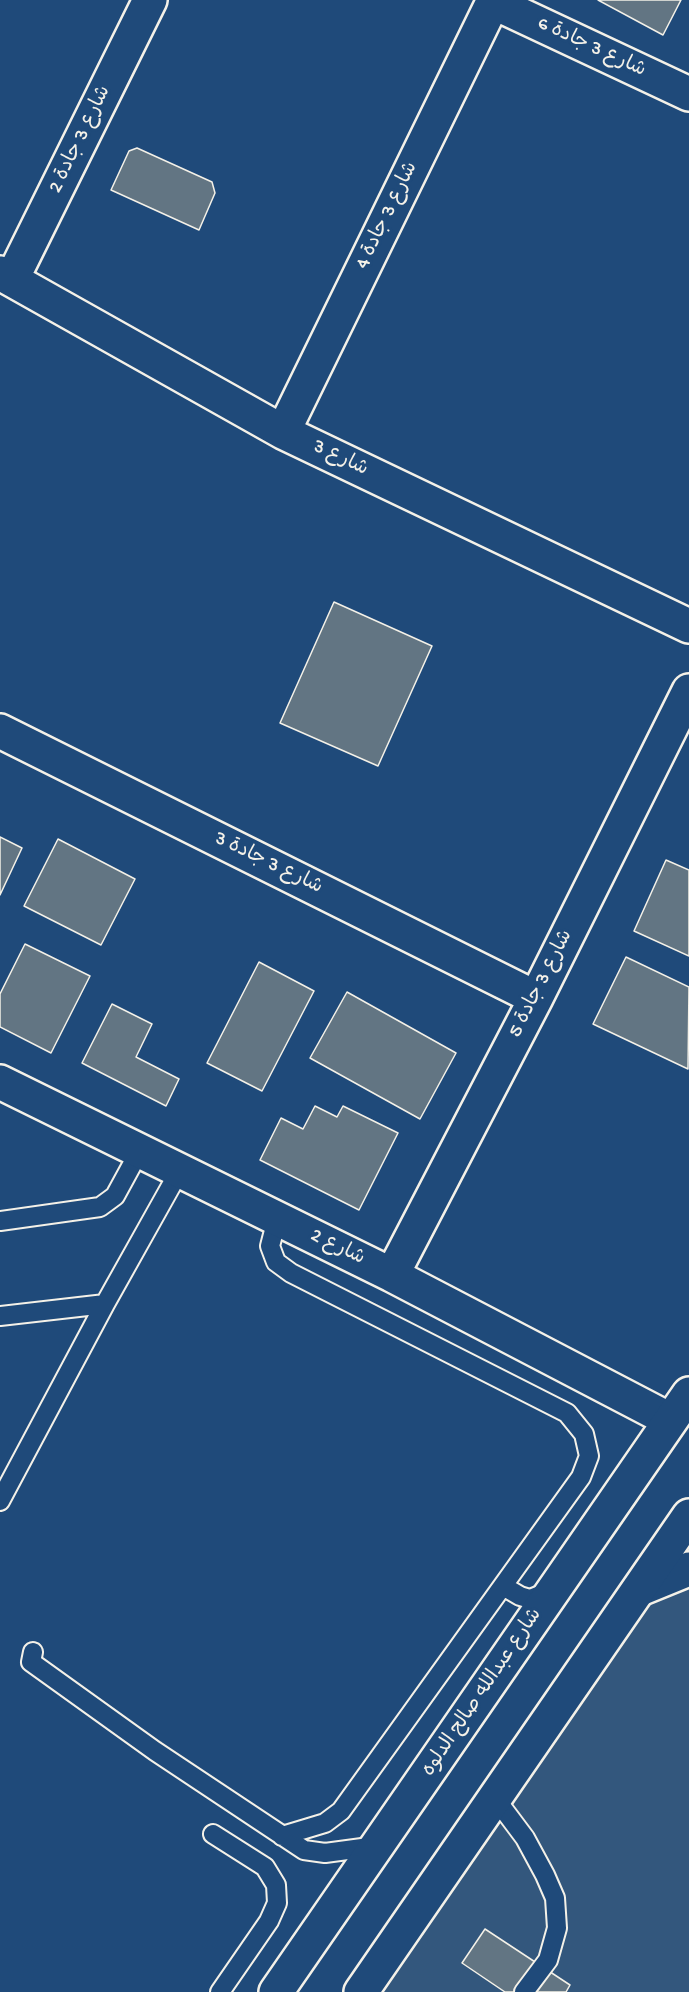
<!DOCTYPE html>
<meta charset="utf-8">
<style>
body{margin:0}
canvas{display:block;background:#1f4a7a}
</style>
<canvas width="689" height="1992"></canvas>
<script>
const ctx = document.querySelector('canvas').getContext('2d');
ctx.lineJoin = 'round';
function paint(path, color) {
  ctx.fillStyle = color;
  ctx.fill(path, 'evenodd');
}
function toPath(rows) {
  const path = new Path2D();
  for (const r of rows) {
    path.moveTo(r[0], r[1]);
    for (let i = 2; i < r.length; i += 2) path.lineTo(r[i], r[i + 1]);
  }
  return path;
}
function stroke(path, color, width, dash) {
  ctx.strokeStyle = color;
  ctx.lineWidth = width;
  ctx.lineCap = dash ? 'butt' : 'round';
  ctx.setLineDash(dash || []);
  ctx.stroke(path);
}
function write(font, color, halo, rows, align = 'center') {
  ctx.font = font + ' "Gochi Hand","Playpen Sans Arabic",sans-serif';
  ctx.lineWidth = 6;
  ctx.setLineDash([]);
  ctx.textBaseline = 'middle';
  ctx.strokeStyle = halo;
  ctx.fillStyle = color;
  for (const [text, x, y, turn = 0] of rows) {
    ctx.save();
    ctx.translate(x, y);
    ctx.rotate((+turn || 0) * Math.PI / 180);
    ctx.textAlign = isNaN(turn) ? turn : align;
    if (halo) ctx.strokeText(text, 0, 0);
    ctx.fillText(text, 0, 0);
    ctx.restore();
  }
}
const built = toPath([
 [689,1517,689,1992,367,1992]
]);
const building = toPath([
 [598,0,681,0,663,35,598,0],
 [137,148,212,182,215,193,199,230,111,190,129,151,137,148],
 [334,602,432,646,378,766,280,723,334,602],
 [0,837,22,848,0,895,0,837],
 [58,839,135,879,101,945,24,906,58,839],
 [666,860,689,870,689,956,634,931,666,860],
 [25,944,90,976,51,1053,0,1027,0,994,25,944],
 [626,957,689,987,688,1069,593,1024,626,957],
 [259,962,314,991,262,1091,207,1063,259,962],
 [347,992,456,1053,420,1119,310,1058,347,992],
 [112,1004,152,1024,136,1057,179,1079,166,1106,82,1063,112,1004],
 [315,1106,337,1117,343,1106,398,1133,359,1210,260,1160,281,1118,303,1129,315,1106],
 [485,1929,570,1985,566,1992,505,1992,462,1963,485,1929]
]);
const lane = toPath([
 [277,1219,270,1246,276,1262,291,1273,567,1413,584,1434,589,1456,581,1477,341,1811,325,1823,282,1836],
 [0,1221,100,1207,115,1196,139,1152],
 [0,1316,105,1304],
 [0,1501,105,1304,180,1170],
 [503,1586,520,1596,530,1599,550,1591],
 [33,1652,31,1662,155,1751,304,1850,325,1853,377,1846],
 [495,1798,525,1838,545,1875,555,1898,557,1928,548,1960,524,1992],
 [213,1834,265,1867,276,1885,277,1903,269,1921,220,1992]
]);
const street = toPath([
 [493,2,689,94],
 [0,273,283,432,689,626],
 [12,279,150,0],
 [283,432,494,0],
 [0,731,536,998],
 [0,1082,392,1275,670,1420],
 [392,1275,536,998,689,691],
 [640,1589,689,1569]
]);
const secondary = toPath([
 [276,1992,689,1394],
 [361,1992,689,1516]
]);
const streetNames = [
 ["شارع 3 جادة 6",591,48,25],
 ["شارع 3 جادة 2",81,140,-64],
 ["شارع 3 جادة 4",388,216,-64],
 ["شارع 3",340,459,26],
 ["شارع 3 جادة 3",268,864,26],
 ["شارع 3 جادة 5",542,984,-63],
 ["شارع 2",337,1248,26],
 ["شارع عبدالله صالح الدلوه",483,1693,-56]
];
paint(built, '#33577d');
paint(building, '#627583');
stroke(building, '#f4f1e8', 1.5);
stroke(lane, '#f4f1e8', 22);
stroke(street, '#f4f1e8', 38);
stroke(secondary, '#f4f1e8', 38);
stroke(lane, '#1f4a7a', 18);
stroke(street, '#1f4a7a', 33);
stroke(secondary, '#1f4a7a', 33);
write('20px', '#f4f1e8', '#1f4a7a', streetNames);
</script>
